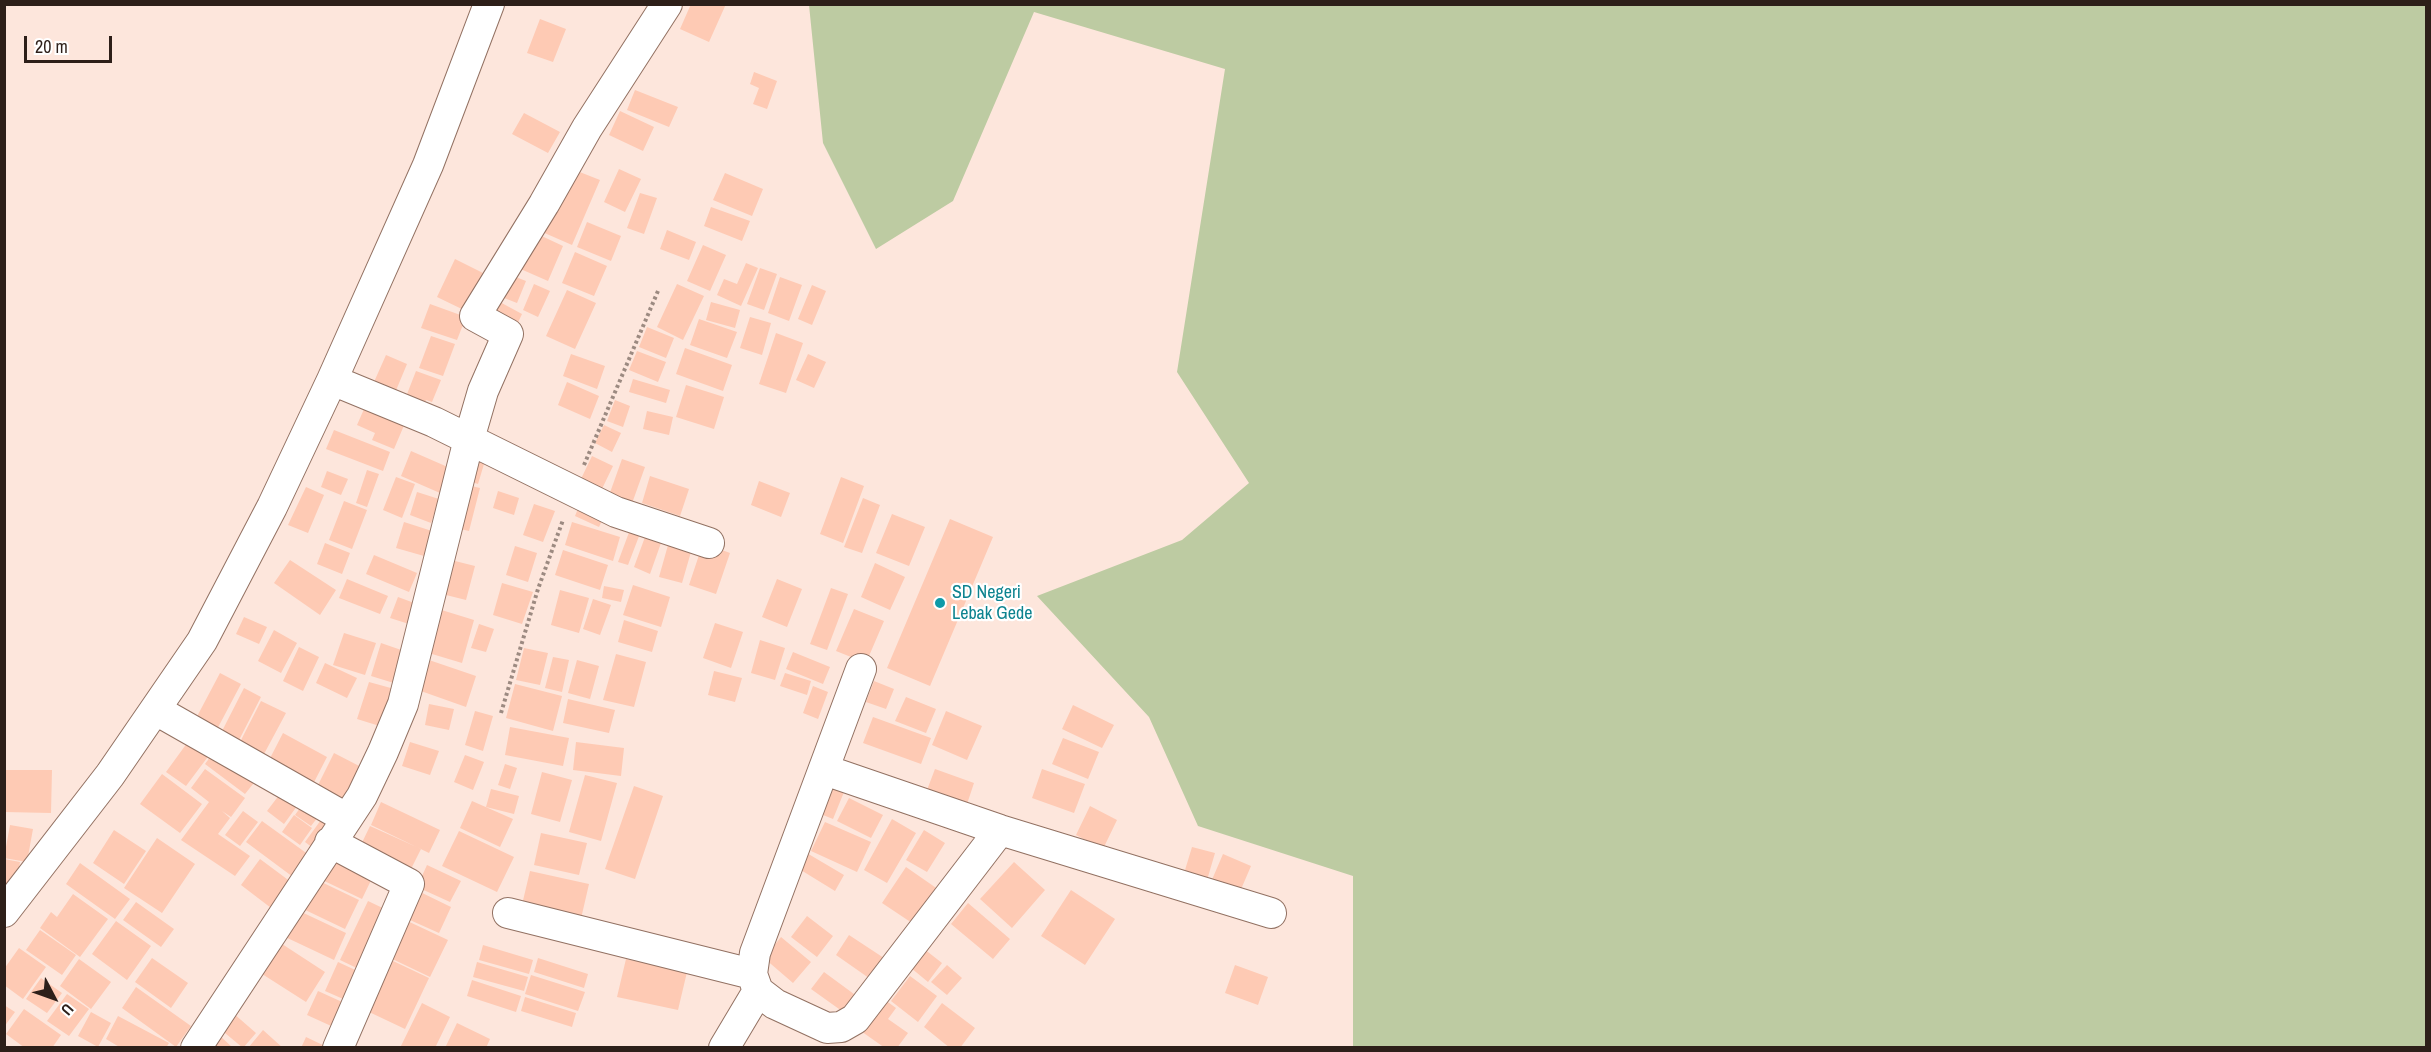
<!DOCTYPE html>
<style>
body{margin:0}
#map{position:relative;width:2431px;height:1052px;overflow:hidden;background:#fde6dc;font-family:"Archivo Narrow",sans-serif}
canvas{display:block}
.frame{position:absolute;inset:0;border:6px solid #2d1f19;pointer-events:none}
.north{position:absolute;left:24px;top:968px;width:60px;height:60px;-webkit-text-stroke:4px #fff;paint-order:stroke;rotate:131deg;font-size:16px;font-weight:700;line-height:24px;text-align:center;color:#2d1f19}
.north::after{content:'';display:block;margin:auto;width:21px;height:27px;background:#2d1f19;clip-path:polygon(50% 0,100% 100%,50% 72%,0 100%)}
.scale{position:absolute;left:24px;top:36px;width:88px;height:27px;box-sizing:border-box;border:3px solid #2d1f19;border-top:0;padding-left:8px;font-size:18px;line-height:21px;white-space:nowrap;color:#2d1f19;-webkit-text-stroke:4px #fff;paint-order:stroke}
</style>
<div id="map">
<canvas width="2431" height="1052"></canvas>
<div class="frame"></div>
<div class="north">U</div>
<div class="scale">20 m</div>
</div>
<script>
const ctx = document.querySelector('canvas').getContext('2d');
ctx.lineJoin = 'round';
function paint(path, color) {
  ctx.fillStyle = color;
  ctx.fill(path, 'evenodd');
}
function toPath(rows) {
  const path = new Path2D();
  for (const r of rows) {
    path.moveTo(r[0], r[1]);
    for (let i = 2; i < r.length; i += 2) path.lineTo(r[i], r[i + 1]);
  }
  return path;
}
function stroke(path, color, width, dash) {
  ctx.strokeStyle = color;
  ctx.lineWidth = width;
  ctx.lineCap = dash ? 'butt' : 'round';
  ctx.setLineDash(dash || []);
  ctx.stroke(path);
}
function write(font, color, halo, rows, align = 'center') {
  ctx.font = font + ' "Archivo Narrow",sans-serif';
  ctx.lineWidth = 4.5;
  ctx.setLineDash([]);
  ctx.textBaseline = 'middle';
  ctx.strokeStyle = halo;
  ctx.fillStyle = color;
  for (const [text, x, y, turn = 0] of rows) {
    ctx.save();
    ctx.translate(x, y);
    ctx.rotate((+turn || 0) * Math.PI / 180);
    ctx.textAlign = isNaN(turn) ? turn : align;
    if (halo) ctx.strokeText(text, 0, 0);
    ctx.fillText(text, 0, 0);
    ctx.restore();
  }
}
const green = toPath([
 [809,5,2426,5,2426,1047,1353,1047,1353,876,1198,826,1149,717,1037,596,1182,540,1249,483,1177,372,1225,69,1034,12,953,201,876,249,823,143]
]);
const building = toPath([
 [691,4,726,4,709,42,680,29],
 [540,19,566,29,553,62,527,53],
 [754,72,777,81,767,109,753,104,759,88,750,84],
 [635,90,678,107,669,127,627,110],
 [620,111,654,127,643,151,609,135],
 [524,113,560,132,548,153,512,134],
 [567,167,600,180,572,245,540,231],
 [619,169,641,179,625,212,604,202],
 [725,173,763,189,752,216,713,200],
 [640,193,657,198,644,234,627,228],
 [711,207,750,221,742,241,704,226],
 [587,222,621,236,611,261,577,247],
 [667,230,696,242,689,260,660,249],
 [531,231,563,246,548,281,516,267],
 [703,245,726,255,710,291,687,281],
 [575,252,607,266,594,296,562,283],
 [455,259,487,275,468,312,437,297],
 [746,263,758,268,741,306,717,295,724,279,737,284],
 [760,268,777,274,764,310,747,304],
 [508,274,526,281,517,303,499,296],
 [780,277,802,285,789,321,768,313],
 [534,284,550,291,538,317,523,310],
 [677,284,704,296,683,340,657,327],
 [812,285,826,291,812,325,798,319],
 [567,290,596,303,575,349,546,336],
 [498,301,522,314,515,329,490,316],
 [711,302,740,310,735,328,706,320],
 [430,304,466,317,457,340,421,328],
 [750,317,771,323,762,355,740,348],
 [699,319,737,332,727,358,690,345],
 [647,327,674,338,666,358,639,347],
 [776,333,803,343,786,393,759,384],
 [431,336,455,344,443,376,419,368],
 [685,348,732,365,723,391,676,374],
 [637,351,666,362,658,382,629,370],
 [571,354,605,366,597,389,563,376],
 [808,354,826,362,814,388,796,380],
 [386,355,407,364,392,400,370,391],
 [416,371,441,380,432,402,426,400,421,415,402,407],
 [633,379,670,390,666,403,629,392],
 [567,382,599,396,590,419,558,405],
 [686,385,724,397,714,429,676,417],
 [368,400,408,416,394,449,372,440,375,433,357,425],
 [615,400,630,406,623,427,607,421],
 [647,411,673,417,669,435,643,429],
 [604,425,621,433,612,452,595,443],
 [334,430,390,452,383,471,326,449],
 [471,449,487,454,478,484,462,479],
 [411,451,450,468,440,493,401,476],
 [592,456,613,466,600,493,579,483],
 [622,459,645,467,630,509,607,501],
 [367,470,379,474,367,507,356,503],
 [327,471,348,479,341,495,321,487],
 [650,476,689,489,680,516,642,503],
 [396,477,415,484,402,518,383,510],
 [841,477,864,486,843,543,820,534],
 [759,481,790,493,781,517,751,505],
 [463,484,480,488,469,531,452,527],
 [306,487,324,495,308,533,288,525],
 [498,491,519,498,514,515,493,508],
 [417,492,439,499,431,523,410,515],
 [863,498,880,505,862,553,844,547],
 [344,501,367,510,352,549,329,540],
 [581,501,606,512,599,527,575,516],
 [534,504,555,511,543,542,523,535],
 [892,514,925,527,909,566,876,553],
 [950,519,993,537,930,686,887,668],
 [404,522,432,531,424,556,396,548],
 [572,522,620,537,613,561,565,545],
 [631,527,641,531,628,565,618,562],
 [645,537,661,543,650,574,634,567],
 [670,538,693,545,682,583,659,577],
 [325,543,350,553,342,574,317,564],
 [703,543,730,553,716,594,689,585],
 [515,546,537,553,528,582,506,575],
 [563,550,608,565,600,590,555,575],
 [374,555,417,573,409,592,366,574],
 [443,558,475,566,466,600,434,592],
 [290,560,336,590,320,615,274,583],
 [875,563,905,577,890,610,861,597],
 [347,579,388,596,380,614,339,598],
 [777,579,802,589,787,627,762,617],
 [502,583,533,592,522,624,493,615],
 [633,585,670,597,661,627,623,615],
 [604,586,624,590,621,602,602,598],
 [831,588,848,594,827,650,810,644],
 [560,590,589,598,579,633,551,625],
 [398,597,417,604,409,624,390,618],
 [593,599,611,605,600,635,583,629],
 [435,608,474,620,462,663,422,651],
 [854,609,884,621,866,663,836,651],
 [244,617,267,627,259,644,236,634],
 [624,620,658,631,652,652,618,642],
 [715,623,743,632,731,668,703,658],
 [479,624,494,629,486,652,471,648],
 [274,630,297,643,281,673,258,661],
 [344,633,376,643,365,675,333,665],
 [760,640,785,648,775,680,751,673],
 [381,643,407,652,397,684,371,676],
 [299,647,319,657,303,691,283,681],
 [524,648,548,653,540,685,516,680],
 [793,652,830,667,823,684,786,669],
 [616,654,646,662,634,707,603,700],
 [553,657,569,660,562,692,545,688],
 [429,660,476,676,466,707,418,690],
 [577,660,599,666,590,699,568,693],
 [325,663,357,678,347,698,316,683],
 [714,671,742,678,735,702,708,695],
 [220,673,241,684,214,735,193,724],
 [785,673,811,681,807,695,780,686],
 [874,681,894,689,886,709,866,702],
 [369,682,398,690,386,728,357,719],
 [515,684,562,696,553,731,506,718],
 [813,686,828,692,818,719,803,713],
 [244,688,261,697,236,746,219,737],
 [906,697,936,709,926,733,895,721],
 [568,699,615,710,609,733,563,723],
 [261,701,286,713,264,754,240,742],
 [429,704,454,709,449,730,425,725],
 [1073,705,1114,725,1102,748,1062,729],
 [475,711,493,716,483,751,465,745],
 [946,711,982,726,967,760,932,745],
 [873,717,931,738,921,764,863,743],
 [510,727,569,738,563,766,505,755],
 [283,733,327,757,310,790,265,768],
 [1063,738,1099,752,1088,779,1052,764],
 [190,739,210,754,186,786,166,772],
 [410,742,439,751,430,775,402,766],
 [576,742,624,748,621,776,573,770],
 [216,749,257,779,245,794,205,764],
 [334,753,365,769,346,805,316,789],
 [465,755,484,762,473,790,454,782],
 [505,764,517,768,510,789,498,785],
 [205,769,245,798,231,817,222,811,230,818,218,834,250,856,235,876,181,840,209,802,191,788],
 [935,769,974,783,967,804,927,790],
 [1042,769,1085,784,1074,813,1032,798],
 [4,770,52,770,51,813,4,812],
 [542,772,572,780,560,822,531,814],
 [162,774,202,804,180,833,140,804],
 [585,775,617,783,601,841,569,832],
 [824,784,844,792,833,819,813,811],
 [634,786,663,796,635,879,605,869],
 [491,789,519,796,514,814,486,807],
 [283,790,300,802,284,824,267,811],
 [849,798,883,815,871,838,837,821],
 [305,801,321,813,311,826,295,815],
 [472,801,513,819,500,847,460,828],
 [381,802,440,830,429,853,371,825],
 [1090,806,1117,820,1103,849,1076,835],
 [243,811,258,822,240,846,225,835],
 [326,813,338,822,317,851,305,842],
 [294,815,312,828,300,845,282,832],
 [892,819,916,833,887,883,864,870],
 [262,821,309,855,293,877,246,842],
 [825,822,871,842,857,872,811,851],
 [10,825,33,829,27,862,4,858],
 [370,826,421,849,407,877,357,853],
 [114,830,146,851,124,884,93,863],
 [924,830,945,843,927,872,906,860],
 [459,831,514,857,497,892,442,866],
 [541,833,587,843,579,875,534,865],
 [157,838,195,864,162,913,124,888],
 [1192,847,1215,853,1205,887,1182,880],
 [800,849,844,875,835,891,791,864],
 [328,850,375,872,362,899,316,877],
 [1223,854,1251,866,1239,894,1211,882],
 [4,859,20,862,16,887,4,885],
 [260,859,295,885,275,911,241,885],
 [1014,862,1045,890,1012,928,980,899],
 [80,863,130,899,115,919,66,884],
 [427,865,461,881,450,902,417,887],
 [906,867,942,892,918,927,882,903],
 [530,871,589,884,580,923,521,909],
 [313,878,359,900,345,929,299,907],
 [414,889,451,907,439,933,401,916],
 [1071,890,1115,919,1085,965,1041,936],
 [73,894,108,919,80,957,40,928,51,912,57,917],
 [368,901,391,912,363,971,340,960],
 [136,902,174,929,161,947,123,920],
 [968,903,1010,939,993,959,951,924],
 [293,908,346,933,334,960,281,935],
 [807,916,833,936,817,957,791,937],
 [401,918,448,940,430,977,384,955],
 [116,921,151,946,127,980,92,954],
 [40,930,76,955,62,975,26,950],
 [849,935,890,962,876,983,836,955],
 [781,937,811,962,793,983,764,958],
 [279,942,325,972,306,1002,259,972],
 [483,945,533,960,529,974,479,960],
 [919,945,942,963,928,982,905,963],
 [19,948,46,967,23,999,4,985,4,969],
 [152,958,188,983,171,1008,135,982],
 [538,958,588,974,584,988,534,972],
 [79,959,111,982,91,1009,60,986],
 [626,959,687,972,678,1010,617,997],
 [391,960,429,978,405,1029,367,1011],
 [338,962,364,974,350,1002,325,991],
 [477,962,528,977,524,991,473,977],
 [947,965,962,978,947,995,931,982],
 [1235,965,1268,977,1258,1005,1225,993],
 [824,972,858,997,846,1014,811,989],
 [531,975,585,992,578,1011,525,994],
 [910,976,937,996,918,1022,891,1001],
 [41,978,62,993,47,1013,26,999],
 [472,980,521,996,516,1012,467,996],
 [136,987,191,1026,176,1047,122,1008],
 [318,991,351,1006,340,1030,307,1015],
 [67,994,89,1009,69,1036,47,1021],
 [525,997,576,1013,572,1027,521,1011],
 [881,997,896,1008,888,1019,908,1033,897,1048,885,1048,858,1029],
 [422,1003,450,1017,435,1048,400,1048],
 [942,1003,975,1028,960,1048,950,1048,924,1027],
 [4,1005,15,1012,4,1027],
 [24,1009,61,1035,52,1048,25,1048,6,1034],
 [91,1012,111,1023,98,1047,78,1036],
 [233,1013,256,1033,243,1048,219,1028],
 [118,1016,169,1043,166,1048,121,1048,106,1039],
 [457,1023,490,1039,486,1048,445,1048],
 [263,1030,283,1048,248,1048],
 [217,1033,233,1048,204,1048],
 [306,1037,329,1048,301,1048]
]);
const path = toPath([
 [584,465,658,291],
 [501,713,538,589,563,520]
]);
const street = toPath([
 [332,380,434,422,616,512,709,543],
 [861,669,755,953,752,974,758,991,775,1004,827,1028,841,1027,855,1019,1000,830],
 [156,710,346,818],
 [825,770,1000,830,1271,913],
 [330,842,409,884,338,1048],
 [4,912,110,775,202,641,272,507,332,380,428,165,489,4],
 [508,913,752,974],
 [196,1048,362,796,383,752,403,704,469,439,483,391,508,334,475,316,544,204,587,128,667,4],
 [724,1048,758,991]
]);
const markers = [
 [940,603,6,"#0f9aa8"]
];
const cultureNames = [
 ["SD Negeri",952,593],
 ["Lebak Gede",952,614]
];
paint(green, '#bdcba2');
paint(building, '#fecab4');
stroke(street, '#927162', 32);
stroke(path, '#9c8a81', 4, [3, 3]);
stroke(street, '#fff', 30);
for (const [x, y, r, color] of markers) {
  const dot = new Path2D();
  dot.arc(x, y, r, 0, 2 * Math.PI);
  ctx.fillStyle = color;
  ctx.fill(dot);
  stroke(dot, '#fff', 2);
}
write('18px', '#0d838f', '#fff', cultureNames, 'left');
</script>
